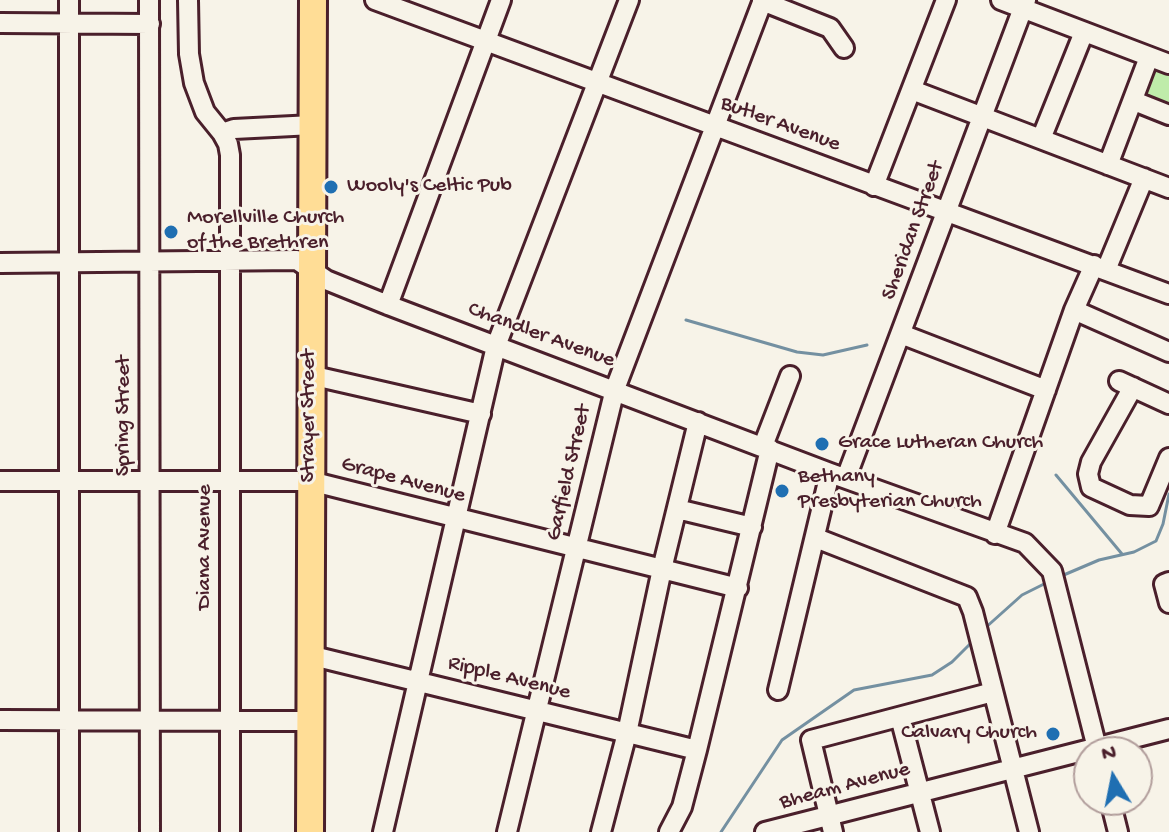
<!DOCTYPE html>
<style>
body{margin:0}
#map{position:relative;width:1169px;height:832px;overflow:hidden;background:#f7f3e8;font-family:"Gochi Hand",sans-serif}
canvas{display:block}
.north{position:absolute;left:1073px;top:736px;width:80px;height:80px;box-sizing:border-box;background:#f7f3e8;border:2px solid #b29e9c;border-radius:50%;rotate:350deg;font-size:22px;font-weight:700;line-height:32px;text-align:center;color:#4a1f2b}
.north::after{content:'';display:block;margin:auto;width:28px;height:36px;background:#1f6fb2;clip-path:polygon(50% 0,100% 100%,50% 72%,0 100%)}
</style>
<div id="map">
<canvas width="1169" height="832"></canvas>
<div class="north">N</div>
</div>
<script>
const ctx = document.querySelector('canvas').getContext('2d');
ctx.lineJoin = 'round';
function paint(path, color) {
  ctx.fillStyle = color;
  ctx.fill(path, 'evenodd');
}
function toPath(rows) {
  const path = new Path2D();
  for (const r of rows) {
    path.moveTo(r[0], r[1]);
    for (let i = 2; i < r.length; i += 2) path.lineTo(r[i], r[i + 1]);
  }
  return path;
}
function stroke(path, color, width, dash) {
  ctx.strokeStyle = color;
  ctx.lineWidth = width;
  ctx.lineCap = dash ? 'butt' : 'round';
  ctx.setLineDash(dash || []);
  ctx.stroke(path);
}
function write(font, color, halo, rows, align = 'center') {
  ctx.font = font + ' "Gochi Hand",sans-serif';
  ctx.lineWidth = 6;
  ctx.setLineDash([]);
  ctx.textBaseline = 'middle';
  ctx.strokeStyle = halo;
  ctx.fillStyle = color;
  for (const [text, x, y, turn = 0] of rows) {
    ctx.save();
    ctx.translate(x, y);
    ctx.rotate((+turn || 0) * Math.PI / 180);
    ctx.textAlign = isNaN(turn) ? turn : align;
    if (halo) ctx.strokeText(text, 0, 0);
    ctx.fillText(text, 0, 0);
    ctx.restore();
  }
}
const green = toPath([
 [1156,70,1169,74,1169,108,1144,98]
]);
const stream = toPath([
 [686,320,797,352,823,355,867,345],
 [1056,475,1122,554],
 [1059,577,1099,560,1134,552,1156,541,1163,524,1169,494],
 [984,629,1022,595,1048,582],
 [721,832,782,740,854,690,932,675,952,662,974,640]
]);
const minor = toPath([
 [69,0,69,832],
 [149,0,150,832],
 [188,0,189,54,194,83,205,112,222,133,228,144,230,155,230,832],
 [375,0,1169,294],
 [1001,0,1169,64],
 [762,1,830,28,844,48],
 [0,23,150,24],
 [912,90,1169,188],
 [1134,101,1169,115],
 [222,133,234,129,313,125],
 [1041,139,1084,32],
 [1108,165,1149,57],
 [874,186,946,0],
 [0,263,297,260,326,280,388,305,830,473,1025,543,1052,571,1098,752],
 [1106,270,1144,178],
 [388,305,501,0],
 [1074,310,1169,352],
 [901,334,1046,390],
 [310,375,481,414],
 [1119,381,1169,404],
 [1133,387,1091,462,1088,474,1091,487,1130,505,1149,506,1169,458],
 [763,446,790,376],
 [846,478,1026,0],
 [0,481,310,481,738,588],
 [677,509,752,527],
 [995,534,1074,310,1094,265],
 [816,538,967,597,973,612,1029,832],
 [1169,582,1164,584,1169,603],
 [309,655,697,750],
 [778,690,830,473],
 [900,717,930,832],
 [0,720,309,721],
 [1110,800,1118,832],
 [383,832,496,346,629,0],
 [507,832,615,389,763,0],
 [601,832,627,733,662,569,698,422],
 [669,832,682,807,697,750,770,449],
 [765,832,1169,729],
 [833,832,811,740,993,692]
]);
const highway = toPath([
 [310,832,313,0]
]);
const markers = [
 [331,187,8,"#1f6fb2"],
 [171,232,8,"#1f6fb2"],
 [822,444,8,"#1f6fb2"],
 [782,491,8,"#1f6fb2"],
 [1053,734,8,"#1f6fb2"]
];
const streetNames = [
 ["Butler Avenue",780,125,20],
 ["Sheridan Street",914,231,-70],
 ["Chandler Avenue",541,336,20],
 ["Spring Street",125,416,-90],
 ["Strayer Street",310,416,-90],
 ["Garfield Street",570,473,-77],
 ["Grape Avenue",403,481,15],
 ["Diana Avenue",206,547,-90],
 ["Ripple Avenue",509,679,14],
 ["Bheam Avenue",845,787,-15]
];
const poiNames = [
 ["Wooly's Celtic Pub",347,187],
 ["Morellville Church",187,219],
 ["of the Brethren",187,244],
 ["Grace Lutheran Church",838,444],
 ["Bethany",798,478],
 ["Presbyterian Church",798,503],
 ["Calvary Church",1037,734,"right"]
];
paint(green, '#bfecaa');
stroke(stream, '#7490a1', 3);
stroke(minor, '#4a1f2b', 24);
stroke(highway, '#4a1f2b', 32);
stroke(minor, '#f7f3e8', 18);
stroke(highway, '#ffdd96', 26);
for (const [x, y, r, color] of markers) {
  const dot = new Path2D();
  dot.arc(x, y, r, 0, 2 * Math.PI);
  ctx.fillStyle = color;
  ctx.fill(dot);
  stroke(dot, '#f7f3e8', 3);
}
write('22px', '#4a1f2b', '#f7f3e8', streetNames);
write('22px', '#4a1f2b', '#f7f3e8', poiNames, 'left');
</script>
